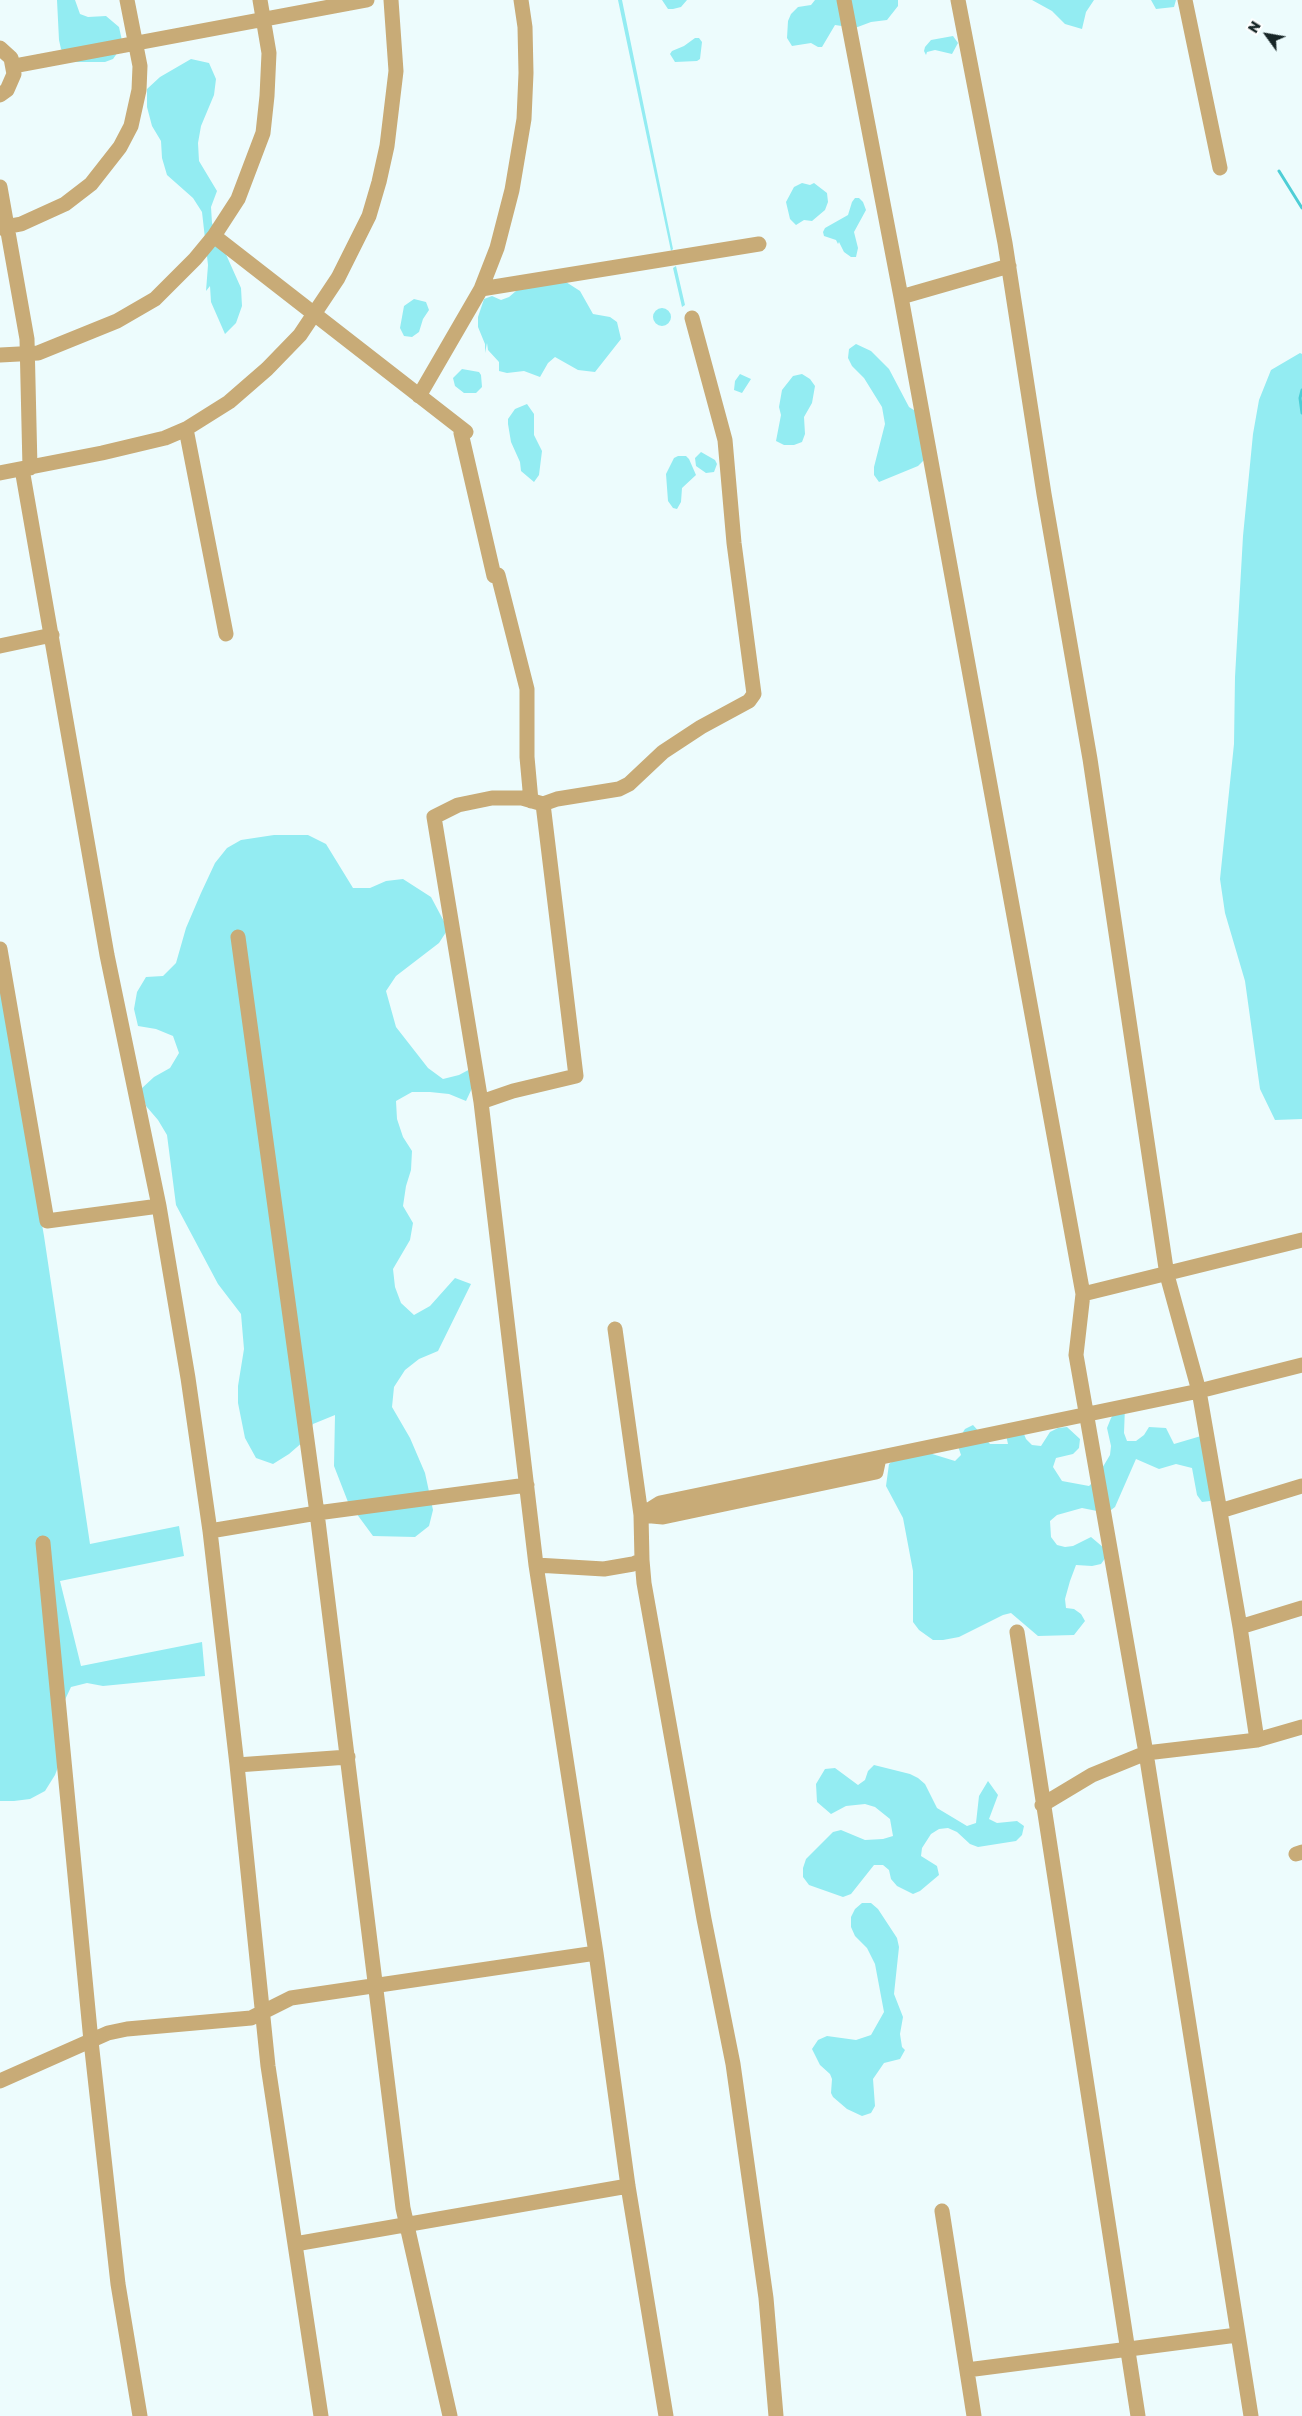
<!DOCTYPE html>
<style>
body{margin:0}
#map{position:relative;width:1302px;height:2416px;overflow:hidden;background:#edfcfd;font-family:"Golos Text",sans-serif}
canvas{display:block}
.north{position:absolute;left:1242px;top:10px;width:50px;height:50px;-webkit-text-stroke:4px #fff;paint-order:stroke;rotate:302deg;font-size:14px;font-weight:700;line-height:20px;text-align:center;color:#172627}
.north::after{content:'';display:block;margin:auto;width:18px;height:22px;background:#172627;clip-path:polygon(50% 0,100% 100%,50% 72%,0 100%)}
</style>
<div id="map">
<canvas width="1302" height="2416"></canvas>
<div class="north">N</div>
</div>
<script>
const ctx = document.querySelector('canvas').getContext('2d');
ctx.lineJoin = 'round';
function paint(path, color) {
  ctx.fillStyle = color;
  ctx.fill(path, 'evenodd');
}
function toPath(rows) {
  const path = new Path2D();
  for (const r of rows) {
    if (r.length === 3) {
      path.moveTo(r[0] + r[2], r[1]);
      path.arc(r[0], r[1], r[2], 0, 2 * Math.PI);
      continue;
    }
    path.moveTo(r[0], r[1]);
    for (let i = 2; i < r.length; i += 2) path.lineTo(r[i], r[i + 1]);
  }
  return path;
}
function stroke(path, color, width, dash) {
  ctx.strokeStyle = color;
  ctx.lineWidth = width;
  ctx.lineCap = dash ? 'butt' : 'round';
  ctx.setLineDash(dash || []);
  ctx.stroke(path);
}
const green = toPath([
 [57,0,75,0,80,14,88,17,106,16,119,27,123,45,113,59,105,62,70,62,71,61,61,49,59,40],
 [618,0,622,0,673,249,671,251],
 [662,0,687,0,681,7,673,9,668,9],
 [815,0,898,0,898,6,887,20,871,22,855,28,835,25,822,47,818,47,811,43,792,46,787,38,788,21,791,14,798,7,811,5],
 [1032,0,1094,0,1086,12,1082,29,1065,24,1052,11],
 [1151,0,1176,0,1174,7,1156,9],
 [953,36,958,43,952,54,935,50,927,52,926,55,924,51,925,47,931,40],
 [695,38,699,38,702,42,700,59,697,61,675,62,670,54,672,51,684,46],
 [191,59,209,63,216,79,214,95,201,126,198,143,199,161,217,191,211,207,212,223,241,288,242,306,236,323,225,334,211,302,210,286,206,291,208,265,202,212,193,198,167,175,162,158,161,141,152,126,147,107,147,89,160,77],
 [802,183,810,185,814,183,827,193,828,202,825,210,812,221,804,220,796,225,790,219,786,202,794,187],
 [855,198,859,198,863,202,866,210,854,232,858,248,856,257,851,257,844,252,839,242,838,244,836,240,824,236,823,232,825,228,848,215,852,202],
 [676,266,685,305,682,307,673,268],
 [530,279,566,282,580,291,593,314,610,317,617,322,621,339,595,372,578,370,555,357,548,363,540,377,524,371,507,373,499,371,499,362,488,350,487,343,485,353,485,344,478,327,478,317,484,299,492,296,501,300,509,297],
 [414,299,426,302,429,310,423,319,419,332,412,337,404,336,400,328,404,306],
 [662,317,9],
 [856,344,871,351,889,369,909,407,917,412,924,460,918,466,879,482,874,475,874,467,885,424,882,407,864,378,852,366,848,358,849,349],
 [1300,353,1302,354,1302,1119,1275,1120,1260,1089,1245,981,1225,913,1220,879,1234,744,1235,677,1243,536,1253,434,1259,400,1271,370],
 [462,369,479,372,481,375,482,387,476,393,464,393,455,386,453,378],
 [740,374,751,379,742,393,734,390,735,381],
 [802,374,810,379,815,386,812,403,804,417,805,434,802,442,794,445,784,445,776,441,781,415,779,407,782,390,793,376],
 [527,404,534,414,534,435,542,451,539,475,534,482,521,471,520,462,511,442,508,424,508,419,515,409],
 [701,452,715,460,717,464,714,472,706,473,696,466,695,458],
 [678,456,686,456,689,459,696,475,682,488,681,502,677,509,673,508,668,501,666,474,674,458],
 [274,835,308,835,326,844,353,888,370,888,386,881,403,879,431,897,448,929,439,943,396,976,386,991,396,1027,428,1068,443,1079,459,1075,474,1067,473,1086,466,1101,449,1094,430,1092,412,1092,396,1101,397,1119,403,1137,412,1151,411,1170,406,1186,403,1206,413,1223,410,1240,393,1269,395,1287,401,1303,414,1315,430,1306,455,1278,471,1284,438,1351,419,1359,405,1370,394,1387,392,1407,410,1438,425,1473,433,1510,429,1526,415,1537,373,1536,348,1502,334,1466,335,1415,313,1424,304,1441,289,1454,273,1464,256,1458,245,1438,238,1403,238,1386,244,1349,241,1314,218,1284,176,1205,167,1135,158,1120,146,1106,141,1089,154,1077,170,1068,179,1053,173,1036,156,1029,138,1026,134,1009,137,992,146,977,163,976,176,963,186,928,201,893,215,863,227,848,241,840],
 [0,983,44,1236,90,1544,179,1526,184,1556,60,1581,81,1666,202,1642,205,1676,103,1686,87,1683,71,1687,63,1704,61,1759,55,1775,45,1791,30,1799,14,1801,0,1801],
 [1125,1407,1124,1433,1127,1441,1136,1441,1144,1435,1149,1427,1166,1428,1174,1444,1201,1436,1218,1500,1202,1502,1197,1495,1192,1468,1176,1464,1159,1469,1136,1459,1115,1507,1107,1513,1082,1508,1057,1515,1050,1521,1051,1537,1057,1545,1065,1547,1073,1546,1091,1537,1104,1548,1106,1557,1101,1564,1092,1566,1076,1565,1070,1581,1065,1599,1066,1608,1074,1609,1081,1614,1085,1621,1074,1635,1038,1636,1011,1613,1003,1615,959,1637,943,1640,933,1640,919,1630,913,1622,913,1571,903,1518,886,1486,889,1464,893,1461,929,1453,955,1461,961,1455,958,1446,960,1437,965,1429,973,1425,990,1444,1008,1444,1006,1435,1022,1429,1026,1439,1032,1445,1041,1446,1050,1432,1058,1428,1067,1427,1080,1439,1079,1448,1073,1454,1056,1458,1053,1467,1062,1481,1089,1486,1095,1480,1110,1455,1111,1446,1107,1428,1111,1418,1116,1411],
 [874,1765,910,1774,918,1778,925,1784,937,1808,967,1826,976,1823,979,1796,988,1781,998,1795,989,1819,997,1823,1017,1821,1024,1826,1022,1835,1016,1841,978,1847,970,1844,957,1832,948,1828,939,1829,931,1834,922,1848,921,1856,937,1866,939,1875,920,1891,913,1894,897,1886,891,1879,889,1870,883,1865,874,1865,851,1894,843,1897,809,1885,803,1877,803,1868,806,1859,833,1832,841,1830,865,1840,883,1839,893,1836,890,1819,875,1807,865,1804,846,1806,831,1814,817,1802,816,1784,825,1769,835,1768,858,1785,865,1780,868,1771],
 [862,1903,871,1903,878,1909,897,1938,899,1947,894,1994,903,2017,900,2034,902,2047,905,2050,900,2059,884,2063,873,2079,875,2106,871,2113,862,2116,847,2109,833,2097,831,2093,832,2079,830,2074,820,2065,812,2049,818,2040,827,2036,856,2040,871,2035,884,2012,875,1964,867,1948,855,1936,851,1927,851,1917,855,1909]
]);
const stream = toPath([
 [1279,171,1302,208],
 [1302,390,1300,398,1302,413]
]);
const minor = toPath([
 [844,0,901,297,1083,1294,1076,1355,1146,1753,1251,2416],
 [958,0,1005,243,1044,494,1090,759,1167,1275,1199,1391,1240,1627,1257,1740],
 [1185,0,1220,168],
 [0,48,11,58,14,74,7,90,0,95],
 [14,66,367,0],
 [0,187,27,339,30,468],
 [0,228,21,224,65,204,91,184,120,147,131,126,139,90,140,66,127,0],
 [214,236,466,432],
 [481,289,759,244],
 [901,297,1009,266],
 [0,355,38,353,117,321,155,299,195,259,214,236,238,199,263,133,267,96,269,53,260,0],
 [419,396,481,289,497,248,512,190,524,119,526,73,525,27,521,0],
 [186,429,226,634],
 [461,433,494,576],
 [22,469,107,955,159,1206,188,1378,210,1531,237,1765,268,2066,321,2416],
 [0,473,102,453,165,438,186,429,229,402,267,369,300,335,338,278,369,216,379,182,387,146,396,71,391,0],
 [498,575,527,689,527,757,531,801],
 [0,646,52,635],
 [238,937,317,1513,403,2208,450,2416],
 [0,949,47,1221,159,1206],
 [481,1102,513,1091,576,1076,543,804],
 [1083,1294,1302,1240],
 [1220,1511,1302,1486],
 [641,1515,660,1503,1199,1391,1302,1365],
 [641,1515,663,1517,876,1472,879,1458],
 [210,1531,317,1513,527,1485],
 [43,1543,91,2041,118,2284,140,2416],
 [642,1560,644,1583,704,1919,733,2064,766,2298,776,2416],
 [536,1565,604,1569,633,1564,642,1560,641,1515,615,1329],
 [1240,1627,1302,1608],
 [1017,1632,1138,2416],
 [237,1765,348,1757],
 [1042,1805,1092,1775,1146,1753,1257,1740,1302,1727],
 [1296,1854,1302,1852],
 [0,2081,108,2033,127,2029,251,2018,291,1998,596,1953],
 [942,2211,974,2416],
 [295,2244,628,2186],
 [967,2370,1237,2335],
 [666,2416,628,2186,596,1953,536,1565,481,1102,434,817,458,805,492,798,522,798,543,804,557,799,619,789,629,784,663,752,701,727,749,701,754,694,734,543,725,440,692,318]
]);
paint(green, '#93ecf2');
stroke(stream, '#4eced6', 3);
stroke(minor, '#c8ab77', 15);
</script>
